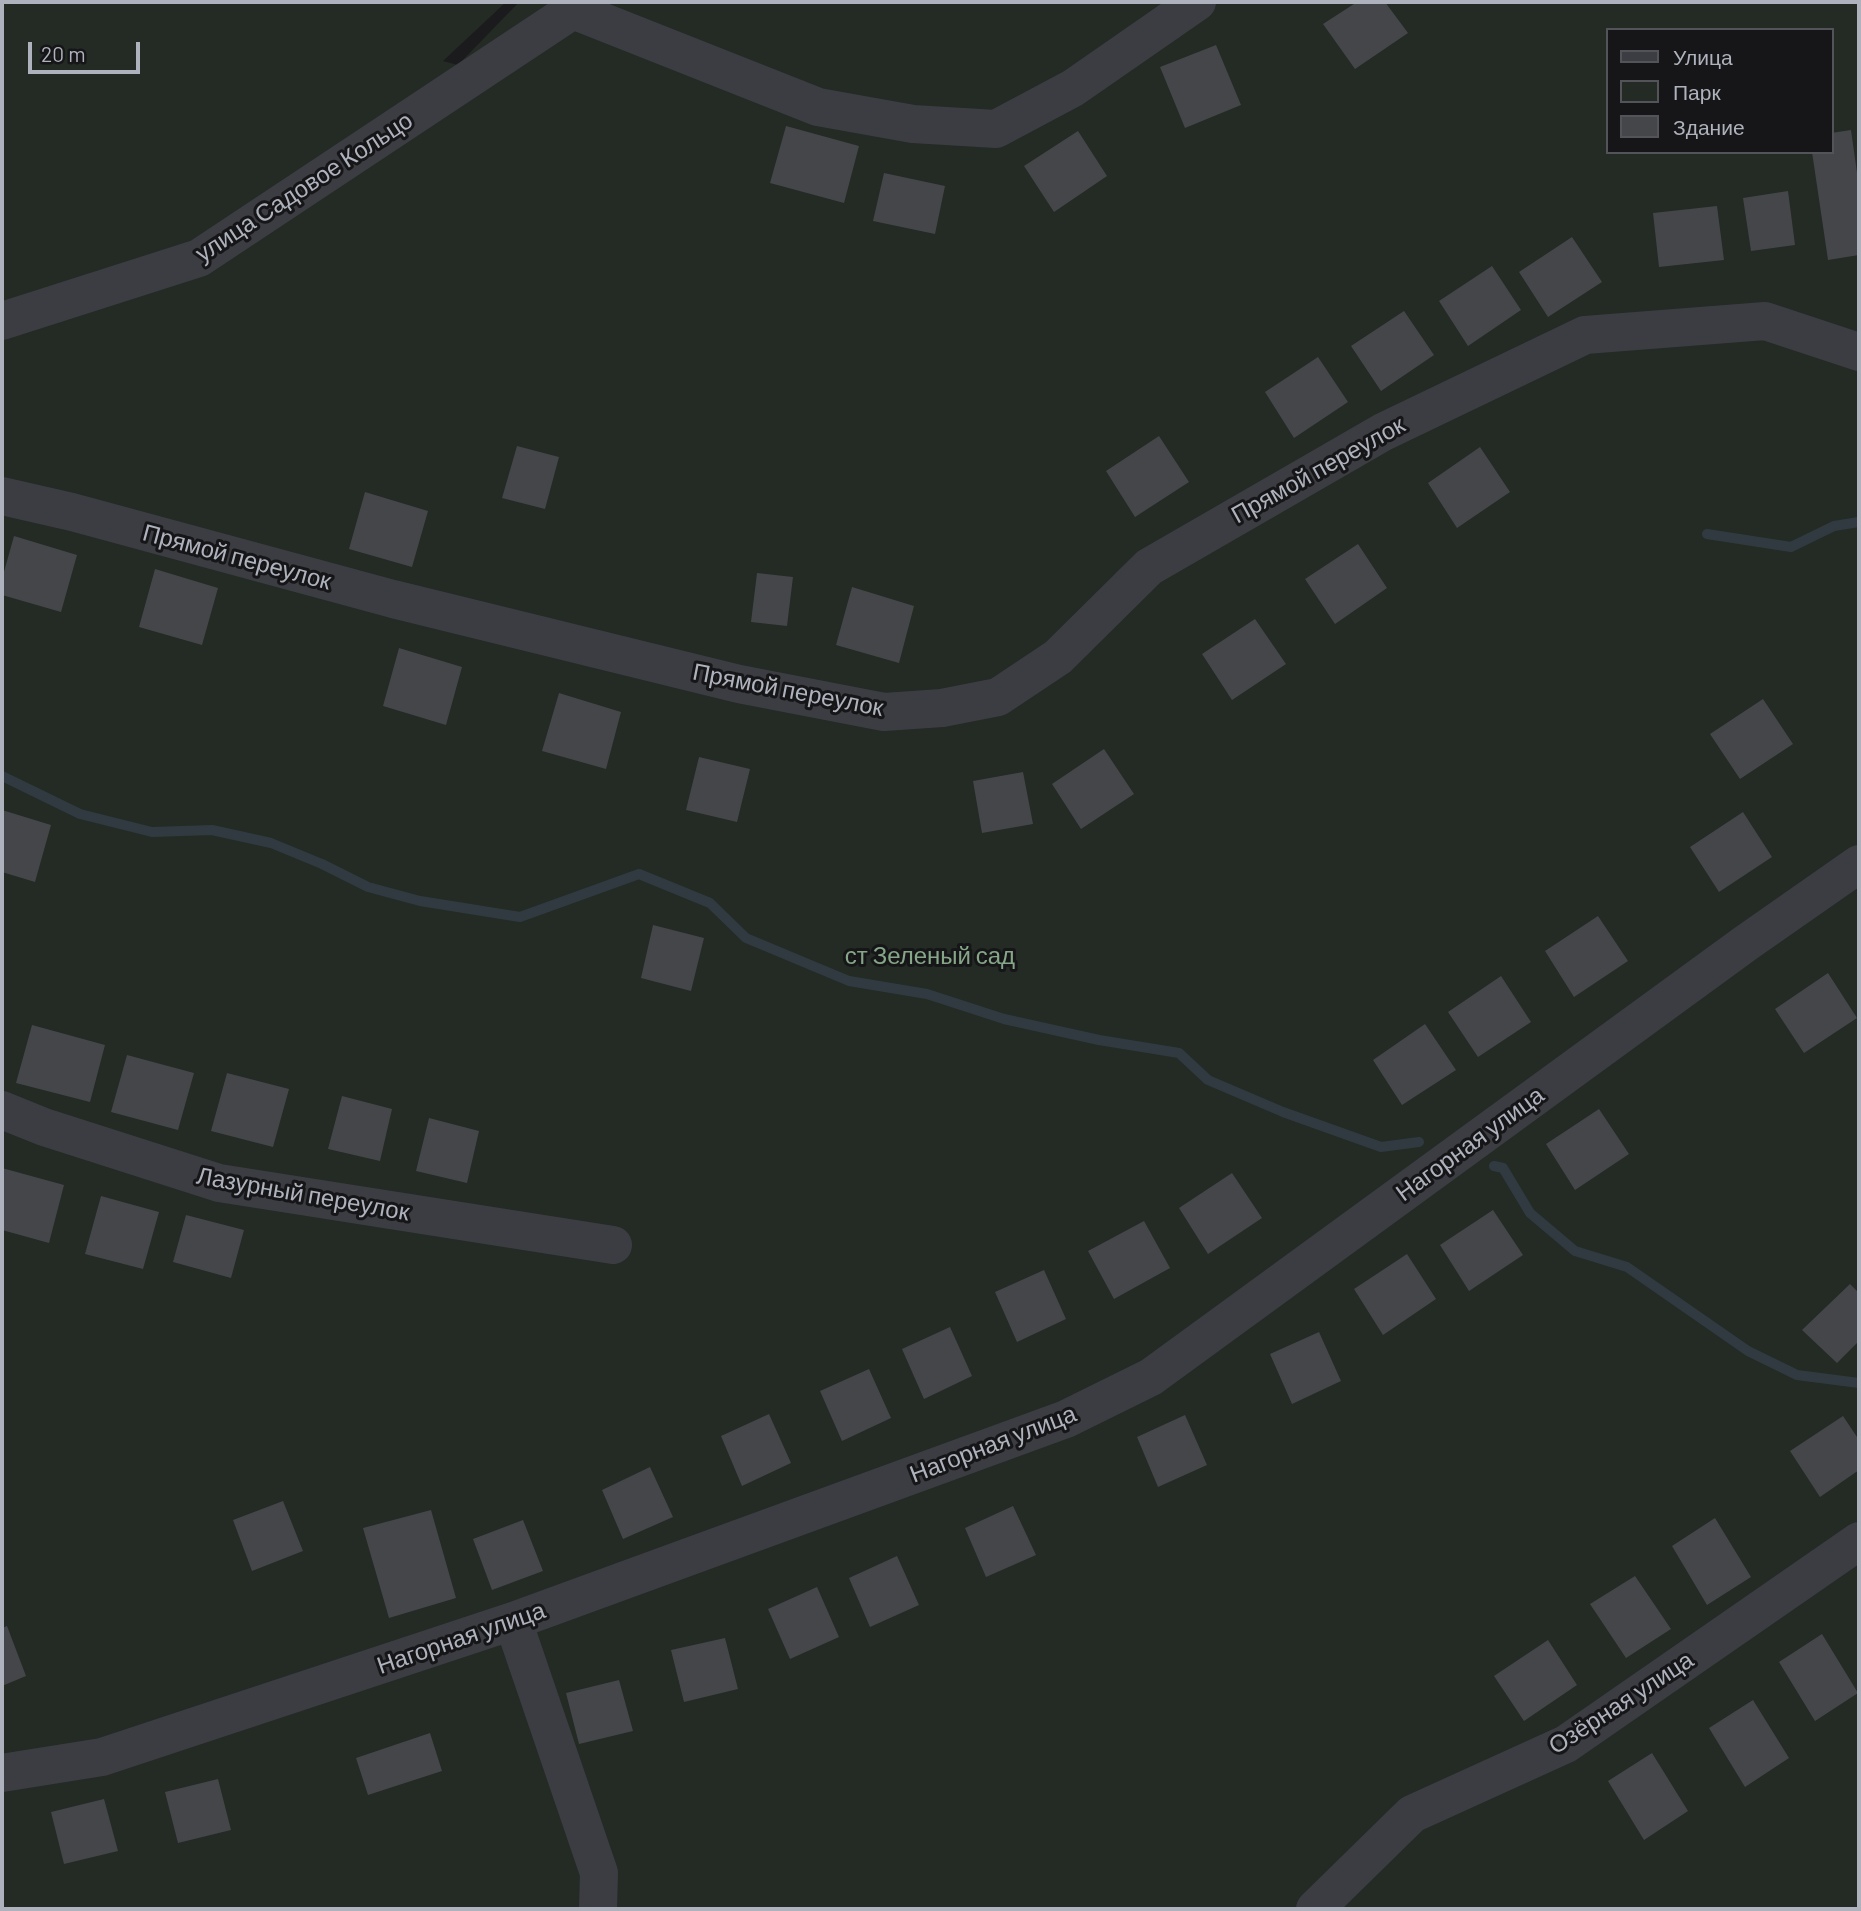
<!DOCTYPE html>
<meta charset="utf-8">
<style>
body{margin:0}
#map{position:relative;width:1861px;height:1911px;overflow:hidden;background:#1b1b1d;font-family:Barlow,sans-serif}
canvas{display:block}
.frame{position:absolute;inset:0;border:4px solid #aeb2bc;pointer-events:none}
.legend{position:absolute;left:1606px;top:28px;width:228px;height:126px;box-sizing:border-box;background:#161618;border:2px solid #53545a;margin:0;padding:9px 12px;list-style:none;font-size:21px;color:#aeb2bc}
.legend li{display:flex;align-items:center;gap:14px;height:35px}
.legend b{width:35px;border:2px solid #53545a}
.scale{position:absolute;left:28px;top:42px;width:112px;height:32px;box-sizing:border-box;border:4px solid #aeb2bc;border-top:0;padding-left:9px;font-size:21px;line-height:24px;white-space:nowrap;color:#aeb2bc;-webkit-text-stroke:5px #161618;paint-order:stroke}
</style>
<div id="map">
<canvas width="1861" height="1911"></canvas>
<div class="frame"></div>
<ul class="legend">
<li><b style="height:9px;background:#3c3d42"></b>Улица</li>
<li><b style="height:19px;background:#232b24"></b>Парк</li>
<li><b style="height:19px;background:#45464a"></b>Здание</li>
</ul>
<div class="scale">20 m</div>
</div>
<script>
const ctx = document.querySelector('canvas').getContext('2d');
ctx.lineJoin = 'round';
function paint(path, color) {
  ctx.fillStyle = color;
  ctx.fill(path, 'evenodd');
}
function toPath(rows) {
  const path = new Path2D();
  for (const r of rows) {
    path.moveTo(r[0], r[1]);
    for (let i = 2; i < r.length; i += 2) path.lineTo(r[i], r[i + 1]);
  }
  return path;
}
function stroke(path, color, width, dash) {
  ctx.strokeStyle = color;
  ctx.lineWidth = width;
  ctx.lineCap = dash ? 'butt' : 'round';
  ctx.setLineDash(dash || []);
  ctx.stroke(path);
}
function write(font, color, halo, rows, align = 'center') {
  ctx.font = font + ' Barlow,sans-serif';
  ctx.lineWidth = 6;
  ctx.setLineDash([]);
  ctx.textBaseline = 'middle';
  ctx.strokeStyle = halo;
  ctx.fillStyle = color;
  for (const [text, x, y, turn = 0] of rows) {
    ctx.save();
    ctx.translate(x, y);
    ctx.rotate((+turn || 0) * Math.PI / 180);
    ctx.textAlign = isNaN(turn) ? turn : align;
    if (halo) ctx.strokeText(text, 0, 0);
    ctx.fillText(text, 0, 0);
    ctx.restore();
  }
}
const green = toPath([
 [2,2,506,2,443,61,458,65,519,2,1859,2,1859,1909,2,1909],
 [1607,30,1831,30,1831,152,1607,152]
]);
const stream = toPath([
 [1707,534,1791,547,1834,526,1859,522],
 [2,776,80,814,152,832,212,830,271,843,322,864,368,887,420,901,520,917,639,874,710,903,746,938,849,981,927,994,1004,1019,1099,1040,1179,1053,1208,1080,1283,1112,1381,1147,1419,1142],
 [1494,1166,1503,1168,1530,1213,1575,1251,1627,1267,1748,1351,1797,1375,1859,1383]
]);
const building = toPath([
 [1357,2,1385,2,1408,33,1355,69,1323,24],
 [1216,45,1241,105,1185,128,1160,67],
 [786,126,859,146,844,203,770,183],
 [1851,130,1859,187,1859,255,1828,260,1812,152,1831,152,1831,133],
 [1078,131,1107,176,1054,212,1024,166],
 [884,173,945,186,935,234,873,221],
 [1788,191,1795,245,1751,251,1743,198],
 [1717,206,1724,260,1659,267,1653,213],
 [1572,237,1602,282,1548,317,1519,272],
 [1492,266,1521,310,1468,346,1439,301],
 [1404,311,1434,355,1381,391,1351,346],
 [1318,357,1348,402,1294,438,1265,392],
 [1159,436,1189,482,1135,517,1106,471],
 [517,446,559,457,545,509,502,498],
 [1480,447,1510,492,1457,528,1428,483],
 [365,492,428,511,412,567,349,549],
 [14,536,77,555,61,612,2,595,2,579],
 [1358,544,1387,588,1335,624,1305,579],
 [155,569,218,588,202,645,139,627],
 [757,573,793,577,787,626,751,622],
 [852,587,914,606,899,663,836,645],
 [1255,619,1286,664,1232,700,1202,654],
 [399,648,462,667,446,725,383,706],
 [559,693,621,712,606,769,542,751],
 [1763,699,1793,744,1740,779,1710,734],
 [1104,749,1134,794,1081,829,1052,784],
 [699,757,750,769,737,822,686,810],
 [1023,772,1033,824,982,833,973,781],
 [2,810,51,825,35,882,2,872],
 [1743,812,1772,857,1719,892,1690,847],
 [1598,916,1628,961,1574,997,1545,951],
 [653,925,704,938,691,991,641,978],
 [1828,973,1857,1018,1804,1053,1775,1009],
 [1501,976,1531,1022,1478,1057,1448,1012],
 [1425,1024,1456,1070,1402,1105,1373,1060],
 [32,1025,105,1045,90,1102,16,1083],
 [127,1055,194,1073,178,1130,111,1112],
 [227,1073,289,1089,273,1147,211,1131],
 [342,1096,392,1109,380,1161,328,1149],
 [1599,1109,1629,1154,1575,1190,1546,1144],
 [429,1118,479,1131,467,1183,416,1171],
 [2,1168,64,1185,49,1243,2,1230],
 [1232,1173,1262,1218,1208,1254,1179,1208],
 [101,1196,159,1212,143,1269,85,1254],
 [1493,1210,1523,1255,1469,1291,1440,1245],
 [186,1215,244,1230,231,1278,173,1262],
 [1144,1221,1170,1268,1114,1299,1088,1251],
 [1407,1254,1436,1299,1383,1335,1354,1289],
 [1044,1270,1066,1319,1017,1342,995,1292],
 [1850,1284,1859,1293,1859,1341,1837,1363,1802,1330],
 [950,1327,972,1376,924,1399,902,1349],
 [1319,1332,1341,1381,1292,1404,1270,1354],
 [869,1369,891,1418,842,1441,820,1391],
 [769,1414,791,1463,742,1486,721,1436],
 [1185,1415,1207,1465,1158,1487,1137,1437],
 [1843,1416,1859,1440,1859,1470,1820,1497,1790,1451],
 [650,1467,673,1517,623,1539,602,1490],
 [283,1501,303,1551,252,1571,233,1520],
 [1013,1506,1036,1555,986,1577,965,1528],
 [431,1510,456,1598,389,1618,363,1528],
 [1715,1518,1751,1577,1707,1605,1672,1546],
 [523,1520,543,1571,492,1590,473,1539],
 [897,1556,919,1605,870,1627,849,1578],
 [1635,1576,1671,1629,1626,1658,1590,1604],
 [817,1587,839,1637,790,1659,768,1609],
 [7,1626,26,1676,2,1686,2,1628],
 [1822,1634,1858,1693,1815,1721,1779,1662],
 [725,1638,738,1689,684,1702,671,1650],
 [1548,1640,1577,1685,1524,1721,1494,1676],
 [619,1680,633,1731,579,1744,566,1693],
 [1753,1700,1789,1758,1745,1787,1709,1728],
 [430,1733,442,1771,368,1795,356,1758],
 [1652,1753,1688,1811,1644,1840,1608,1781],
 [218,1779,231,1830,178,1843,165,1792],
 [104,1799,118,1851,64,1864,51,1812]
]);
const minor = toPath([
 [573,10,818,107,913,124,996,129,1073,88,1197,2],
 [2,321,199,258,573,10,581,2],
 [2,496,72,512,393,599,739,684,884,712,942,708,998,697,1058,657,1149,567,1383,432,1585,335,1765,321,1859,352],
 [2,1110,44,1127,219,1183,613,1245],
 [513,1621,599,1873,598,1909],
 [2,1773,102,1757,513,1621,1066,1419,1151,1377,1746,943,1859,864],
 [1315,1909,1412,1814,1566,1744,1859,1541]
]);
const streetNames = [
 ["улица Садовое Кольцо",304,187,-33],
 ["Прямой переулок",1318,470,-29],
 ["Прямой переулок",237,557,15],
 ["Прямой переулок",788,690,11],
 ["Нагорная улица",1470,1144,-36],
 ["Лазурный переулок",303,1194,10],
 ["Нагорная улица",993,1444,-21],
 ["Нагорная улица",461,1638,-19],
 ["Озёрная улица",1621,1703,-33]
];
const parkNames = [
 ["ст Зеленый сад",930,956]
];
paint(green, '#232b24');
stroke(stream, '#313a41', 10);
paint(building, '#45464a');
stroke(minor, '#3c3d42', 38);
write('24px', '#aeb2bc', '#161618', streetNames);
write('24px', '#86a688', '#161618', parkNames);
</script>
